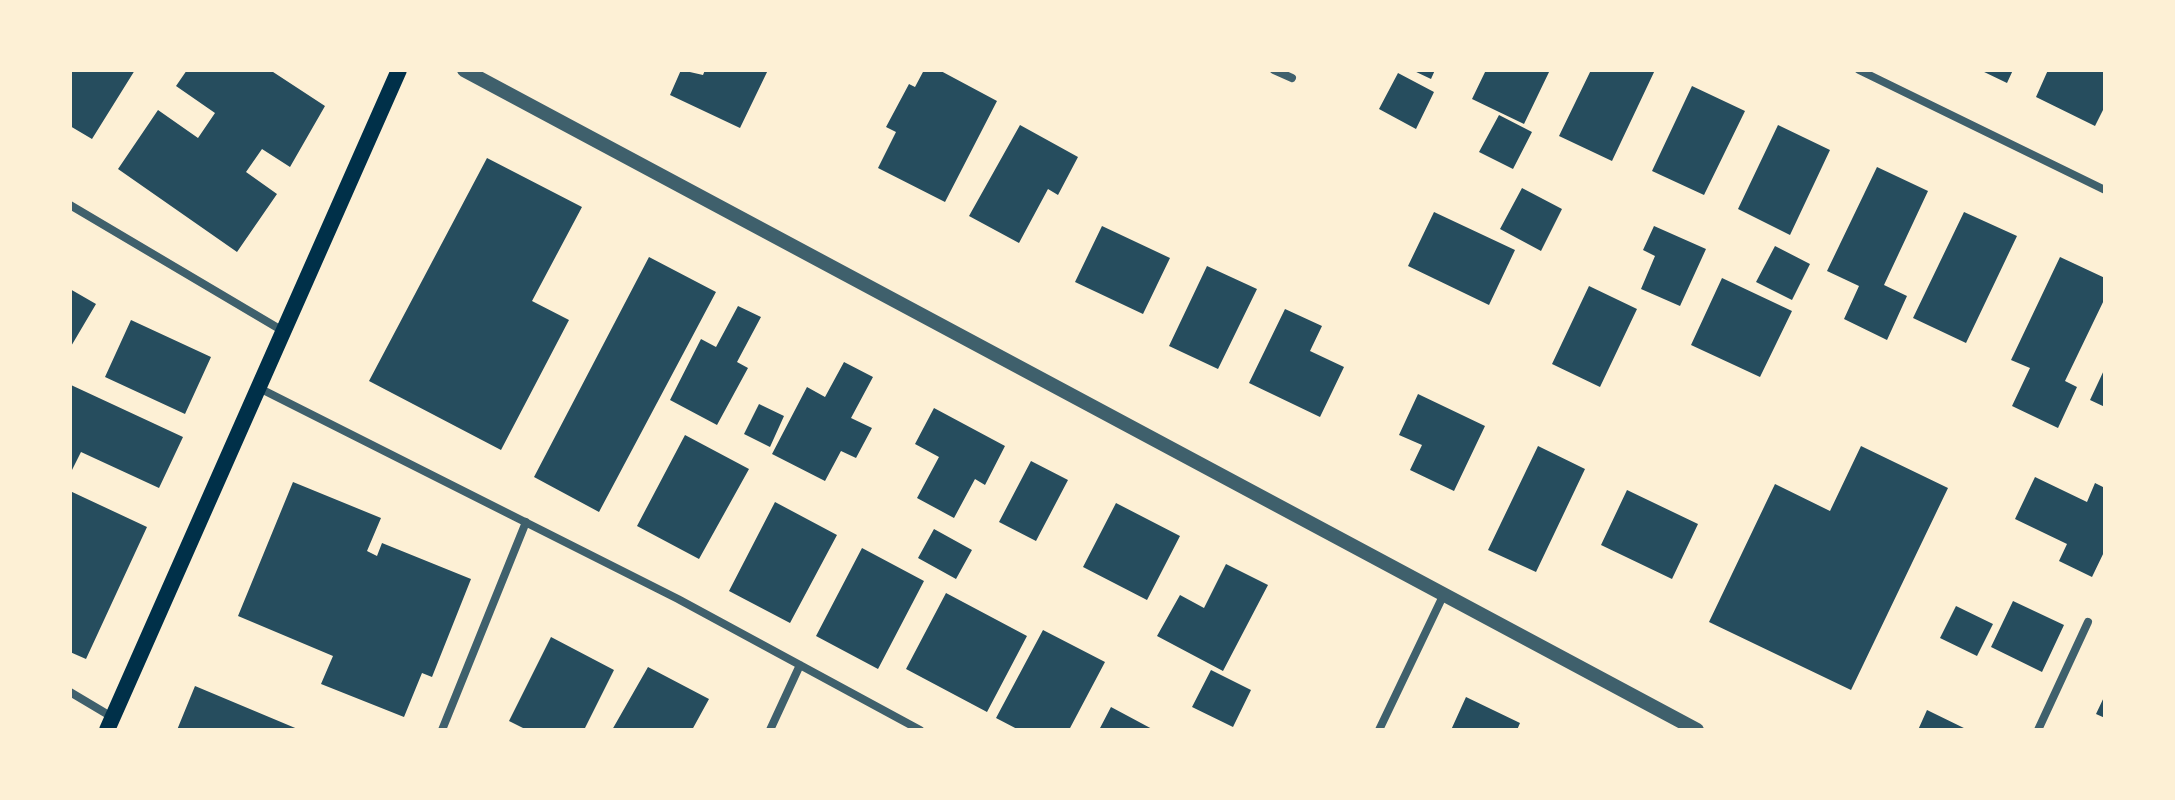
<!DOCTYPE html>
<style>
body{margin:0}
#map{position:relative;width:2175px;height:800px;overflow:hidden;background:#fdf0d5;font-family:"DM Sans",sans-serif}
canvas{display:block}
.frame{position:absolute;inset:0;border:72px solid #fdf0d5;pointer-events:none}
</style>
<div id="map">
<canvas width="2175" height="800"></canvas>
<div class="frame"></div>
</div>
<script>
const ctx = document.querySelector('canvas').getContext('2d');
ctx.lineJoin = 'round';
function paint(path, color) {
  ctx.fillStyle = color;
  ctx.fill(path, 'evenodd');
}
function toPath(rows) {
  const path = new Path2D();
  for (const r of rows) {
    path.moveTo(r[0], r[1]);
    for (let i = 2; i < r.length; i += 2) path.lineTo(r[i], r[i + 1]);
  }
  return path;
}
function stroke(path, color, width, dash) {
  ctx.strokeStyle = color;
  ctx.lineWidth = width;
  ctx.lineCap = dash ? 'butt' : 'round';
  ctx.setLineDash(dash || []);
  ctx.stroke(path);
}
const building = toPath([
 [70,70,135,70,92,139,70,126],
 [187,70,270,70,325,106,290,167,262,149,246,172,277,194,237,252,118,169,158,110,198,138,215,113,176,86],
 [681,70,703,75,705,70,768,70,740,128,670,95],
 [924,70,939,70,997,101,945,202,878,168,896,132,886,127,909,84,915,87],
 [1412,70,1435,70,1431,79],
 [1486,70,1550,70,1524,124,1472,99],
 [1591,70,1655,70,1612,161,1559,136],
 [1980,70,2013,70,2007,83],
 [2048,70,2105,70,2105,106,2095,126,2036,97],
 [1398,73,1434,92,1416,129,1379,109],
 [1692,86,1745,111,1704,195,1652,171],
 [1499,115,1532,132,1513,169,1479,152],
 [1020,125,1078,157,1058,195,1048,189,1019,243,969,216],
 [1778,125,1830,150,1790,235,1738,209],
 [487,158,582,207,532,301,569,320,501,450,369,381],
 [1877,167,1928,191,1884,285,1907,296,1887,340,1844,319,1859,286,1827,271],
 [1522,188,1562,209,1541,251,1500,229],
 [1434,212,1515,250,1489,305,1408,266],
 [1964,212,2017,236,1966,343,1913,318],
 [1102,226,1170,258,1143,314,1075,282],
 [1654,226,1706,249,1680,306,1641,289,1655,256,1643,250],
 [1775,246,1810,264,1792,300,1756,282],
 [649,257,716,292,599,512,534,477],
 [2060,257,2105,278,2105,298,2065,381,2077,387,2058,428,2012,406,2030,368,2011,360],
 [1207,266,1257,289,1218,369,1169,346],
 [1722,278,1792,311,1760,377,1691,345],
 [1589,286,1637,309,1600,387,1552,364],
 [70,289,96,304,70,348],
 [738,306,761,317,737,362,748,368,717,425,670,400,701,339,716,347],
 [1285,309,1322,326,1310,351,1344,367,1320,417,1249,383],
 [131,320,211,357,185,414,105,377],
 [844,362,873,377,851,418,872,428,856,458,841,451,825,481,772,454,807,387,825,397],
 [2105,368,2105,407,2090,400],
 [71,385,183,437,159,488,81,452,70,474],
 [1418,394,1485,426,1454,491,1410,470,1422,445,1399,435],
 [759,404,784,416,770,447,744,434],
 [934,408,1005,446,985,485,975,479,954,518,917,498,939,457,915,444],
 [685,435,749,469,699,559,637,526],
 [1538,446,1585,469,1536,572,1488,550],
 [1861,446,1948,488,1851,690,1709,622,1775,484,1830,511],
 [1031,461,1068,480,1036,541,999,522],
 [2035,477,2087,502,2095,483,2105,488,2105,550,2092,577,2059,561,2067,544,2015,519],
 [293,482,381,518,367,551,377,556,382,543,471,579,432,677,422,673,404,717,321,684,333,656,238,616],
 [1627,490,1698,524,1672,579,1601,545],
 [70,491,147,527,86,659,70,652],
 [775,502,837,535,790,623,729,591],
 [1116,503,1180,536,1147,600,1083,567],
 [934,529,972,550,956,579,918,558],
 [862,548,924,581,878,669,816,636],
 [1226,564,1268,585,1223,671,1157,636,1180,595,1204,608],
 [946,593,1027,636,987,712,906,669],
 [2013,601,2064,625,2042,672,1991,647],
 [1956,606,1993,624,1977,656,1940,638],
 [1043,630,1105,662,1069,730,1019,730,996,718],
 [551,637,614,670,584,730,527,730,509,721],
 [648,667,709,699,692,730,612,730],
 [1211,670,1251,690,1233,727,1192,707],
 [195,686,300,730,177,730],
 [2105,695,2105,718,2096,714],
 [1466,697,1520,723,1517,730,1451,730],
 [1111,707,1154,730,1099,730],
 [1927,710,1968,730,1918,730]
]);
const minor = toPath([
 [1274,70,1292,78],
 [1859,70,2105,190],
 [70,205,283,331],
 [259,388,678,599,920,730],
 [70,692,112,717],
 [442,730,526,522],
 [770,730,800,665],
 [1379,730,1443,596],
 [2038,730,2088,622]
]);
const tertiary = toPath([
 [464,70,1697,730]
]);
const secondary = toPath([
 [107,730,399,70]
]);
paint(building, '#264d5e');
stroke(minor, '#3f606c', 8);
stroke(tertiary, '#3f606c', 14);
stroke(secondary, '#003049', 16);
</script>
